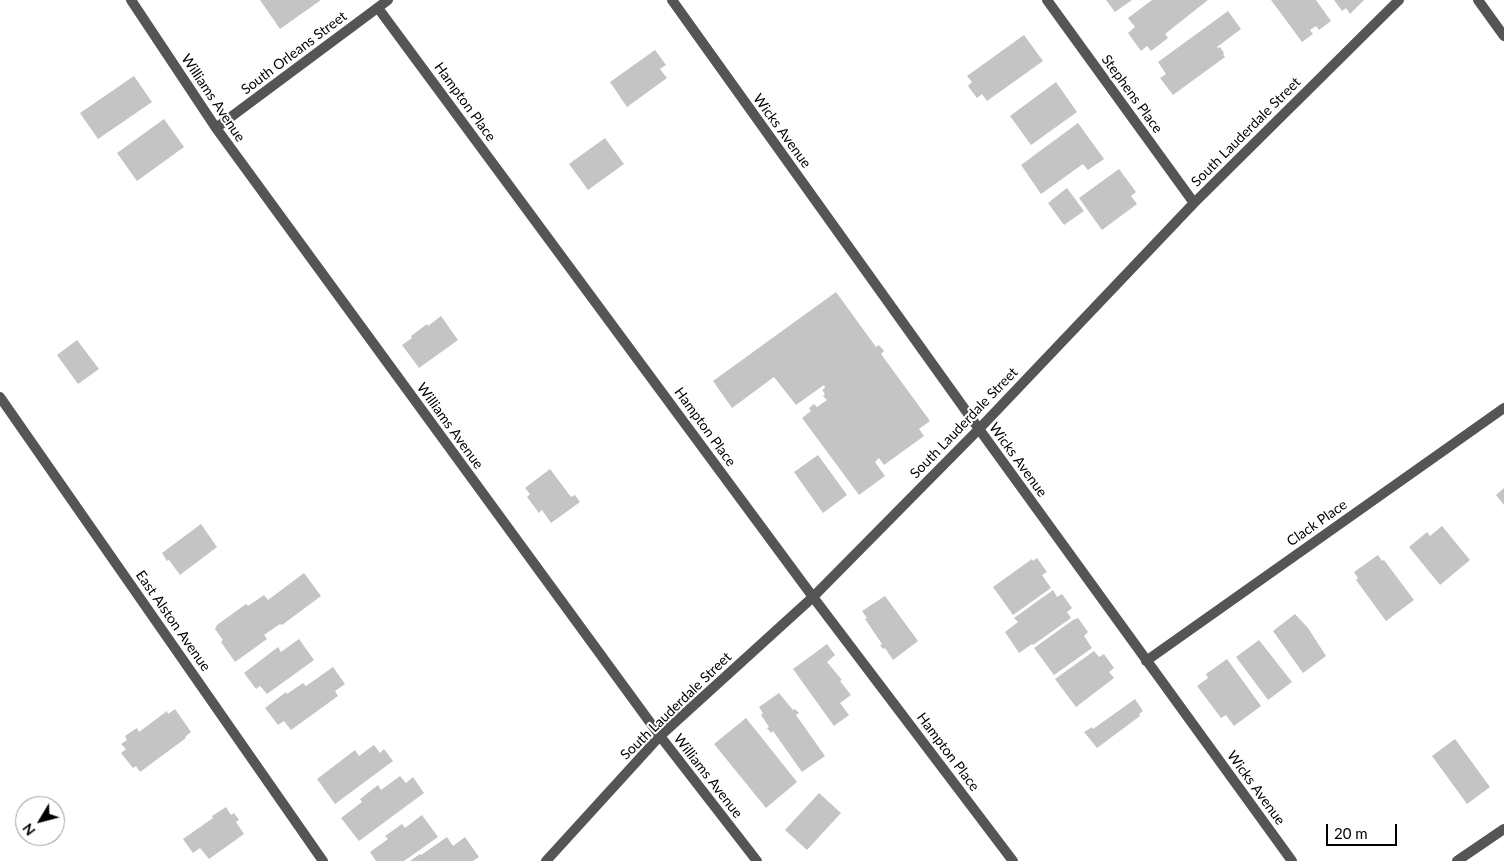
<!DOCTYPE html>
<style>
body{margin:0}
#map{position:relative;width:1504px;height:861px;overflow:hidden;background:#fff;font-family:Lato,sans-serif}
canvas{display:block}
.north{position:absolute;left:15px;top:796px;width:50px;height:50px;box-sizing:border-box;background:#fff;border:1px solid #999;border-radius:50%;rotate:233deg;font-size:14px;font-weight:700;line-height:20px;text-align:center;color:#000}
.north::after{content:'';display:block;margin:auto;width:18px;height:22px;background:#000;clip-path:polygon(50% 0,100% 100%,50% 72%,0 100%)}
.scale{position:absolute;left:1326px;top:824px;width:71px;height:22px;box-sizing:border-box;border:2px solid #000;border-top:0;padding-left:6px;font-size:15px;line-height:18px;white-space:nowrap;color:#000;-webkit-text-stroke:4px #fff;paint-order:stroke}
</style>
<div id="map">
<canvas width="1504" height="861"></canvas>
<div class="north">N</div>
<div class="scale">20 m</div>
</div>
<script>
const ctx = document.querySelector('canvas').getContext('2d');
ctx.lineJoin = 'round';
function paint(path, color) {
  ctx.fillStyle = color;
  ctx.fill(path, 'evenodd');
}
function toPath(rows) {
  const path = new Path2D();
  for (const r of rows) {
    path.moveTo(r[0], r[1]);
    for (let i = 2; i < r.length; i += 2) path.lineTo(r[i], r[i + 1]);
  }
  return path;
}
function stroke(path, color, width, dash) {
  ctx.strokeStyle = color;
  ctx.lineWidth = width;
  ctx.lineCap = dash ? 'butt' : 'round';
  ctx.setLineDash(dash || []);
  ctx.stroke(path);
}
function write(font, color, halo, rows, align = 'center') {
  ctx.font = font + ' Lato,sans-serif';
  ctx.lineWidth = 4;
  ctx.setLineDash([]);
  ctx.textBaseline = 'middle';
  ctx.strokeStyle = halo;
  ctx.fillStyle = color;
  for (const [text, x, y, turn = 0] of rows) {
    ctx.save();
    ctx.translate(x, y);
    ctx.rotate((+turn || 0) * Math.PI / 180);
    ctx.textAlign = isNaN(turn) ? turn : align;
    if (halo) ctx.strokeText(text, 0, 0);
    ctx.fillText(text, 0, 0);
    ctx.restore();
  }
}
const building = toPath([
 [260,0,321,0,280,29],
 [1106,0,1132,0,1115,12],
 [1152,0,1208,0,1165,34,1168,38,1151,51,1147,46,1141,51,1128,33,1135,27,1128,18],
 [1271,0,1316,0,1331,21,1319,30,1316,26,1310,30,1313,34,1302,42],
 [1334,0,1364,0,1350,14,1346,8,1342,11],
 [1228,11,1241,29,1217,47,1218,48,1220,47,1224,53,1223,54,1225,57,1173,95,1160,78,1166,74,1158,62],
 [1024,35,1043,61,987,101,982,94,977,98,968,86,972,82,967,76],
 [655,50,666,65,660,69,667,78,627,107,610,82],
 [134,76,152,102,98,139,80,113],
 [1056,82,1077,112,1031,145,1010,116],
 [164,119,184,147,137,181,117,153],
 [1078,123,1104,159,1088,170,1083,164,1041,194,1021,165],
 [605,138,624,164,588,190,569,164],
 [1119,169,1136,192,1131,196,1137,204,1102,230,1079,198],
 [1067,188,1084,211,1064,225,1048,203],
 [836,292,876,347,879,345,884,351,881,354,930,421,919,429,924,436,884,465,879,458,875,462,885,476,859,495,802,418,811,411,809,408,814,404,817,407,827,400,823,396,825,394,822,390,825,388,824,385,796,405,774,377,732,408,713,381],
 [441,316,458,340,419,368,402,345,412,338,411,336,427,324,428,326],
 [77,340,99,369,78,384,57,355],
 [818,455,847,495,823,513,794,472],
 [550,469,571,497,575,495,580,502,551,523,542,510,539,513,527,497,530,494,525,488],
 [1504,488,1504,505,1496,495],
 [201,524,217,547,180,575,169,560,167,561,162,553],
 [1442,526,1470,560,1440,585,1409,547,1427,532,1430,536],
 [1378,555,1382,561,1384,560,1414,600,1386,621,1356,580,1358,578,1354,572],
 [1037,558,1047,572,1042,575,1051,588,1013,615,993,587,1032,559,1033,561],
 [304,573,321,596,282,625,280,624,264,635,267,639,235,662,221,642,223,640,215,629,217,625,246,604,248,606,264,595,268,600],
 [1053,590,1057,597,1062,594,1072,608,1067,612,1071,618,1033,645,1032,644,1019,653,1005,632,1018,622,1014,618],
 [885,596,918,641,893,660,885,648,883,649,880,645,882,644,865,619,867,618,862,611],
 [1295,614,1308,628,1326,656,1303,673,1273,631],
 [1078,618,1088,632,1084,636,1092,648,1054,675,1034,648,1073,620],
 [299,639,314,660,267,694,260,686,256,689,244,673,278,647,281,652],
 [1259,640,1292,682,1268,700,1236,657],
 [827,644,835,655,827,662,842,680,840,681,851,695,840,703,849,715,834,726,793,669],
 [1094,651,1099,657,1104,654,1114,668,1109,672,1114,678,1076,707,1055,679],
 [1227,659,1261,706,1234,726,1226,715,1221,718,1197,686,1208,678,1206,674],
 [333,667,345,684,335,691,338,696,291,730,284,721,278,725,265,708,286,692,287,694,303,683,306,686],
 [779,693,793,710,795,709,799,713,796,715,825,756,802,772,773,731,771,733,767,728,769,727,761,715,763,713,759,707],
 [1135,699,1143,711,1139,714,1140,716,1097,748,1084,732,1092,727,1093,729],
 [175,709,191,732,185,737,186,738,140,772,136,766,133,768,121,753,126,749,121,744,127,740,125,736,137,728,139,732,167,711,168,714],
 [746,718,797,782,766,808,714,744],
 [1455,739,1490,787,1467,804,1432,756],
 [374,745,380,753,384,749,393,761,335,804,317,779,355,750,359,756],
 [400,776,406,783,413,777,424,793,359,841,341,818,362,802,360,799,378,785,381,790],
 [819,793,841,813,807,850,785,830],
 [226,807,231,815,234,813,239,820,236,822,244,834,209,859,200,848,193,853,183,839,213,818,212,816],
 [422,815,438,837,404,861,376,861,370,852,388,839,385,836,402,824,405,828],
 [447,837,453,846,465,837,479,857,473,861,410,861,420,854,421,855]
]);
const minor = toPath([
 [131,0,216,128,660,736,757,861],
 [672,0,979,429,1292,861],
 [1047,0,1194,203],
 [378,8,813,597,1013,861],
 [216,128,388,0],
 [0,397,323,861],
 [1146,661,1504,408],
 [546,861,660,736,813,597,979,429,1194,203,1399,0],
 [1457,861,1504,829]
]);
const tertiary = toPath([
 [1478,0,1504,36]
]);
const streetNames = [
 ["South Orleans Street",294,53,-37],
 ["Stephens Place",1132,94,54],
 ["Williams Avenue",213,98,56],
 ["Hampton Place",465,102,54],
 ["Wicks Avenue",782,131,54],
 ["South Lauderdale Street",1246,132,-45],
 ["South Lauderdale Street",964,423,-46],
 ["Williams Avenue",450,426,54],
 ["Hampton Place",705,427,54],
 ["Wicks Avenue",1018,460,54],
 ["Clack Place",1317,523,-35],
 ["East Alston Avenue",173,621,55],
 ["South Lauderdale Street",676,706,-44],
 ["Hampton Place",948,752,53],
 ["Williams Avenue",708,776,52],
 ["Wicks Avenue",1256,788,54]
];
paint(building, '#c4c4c4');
stroke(minor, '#555', 10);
stroke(tertiary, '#555', 10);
write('14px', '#000', '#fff', streetNames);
</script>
